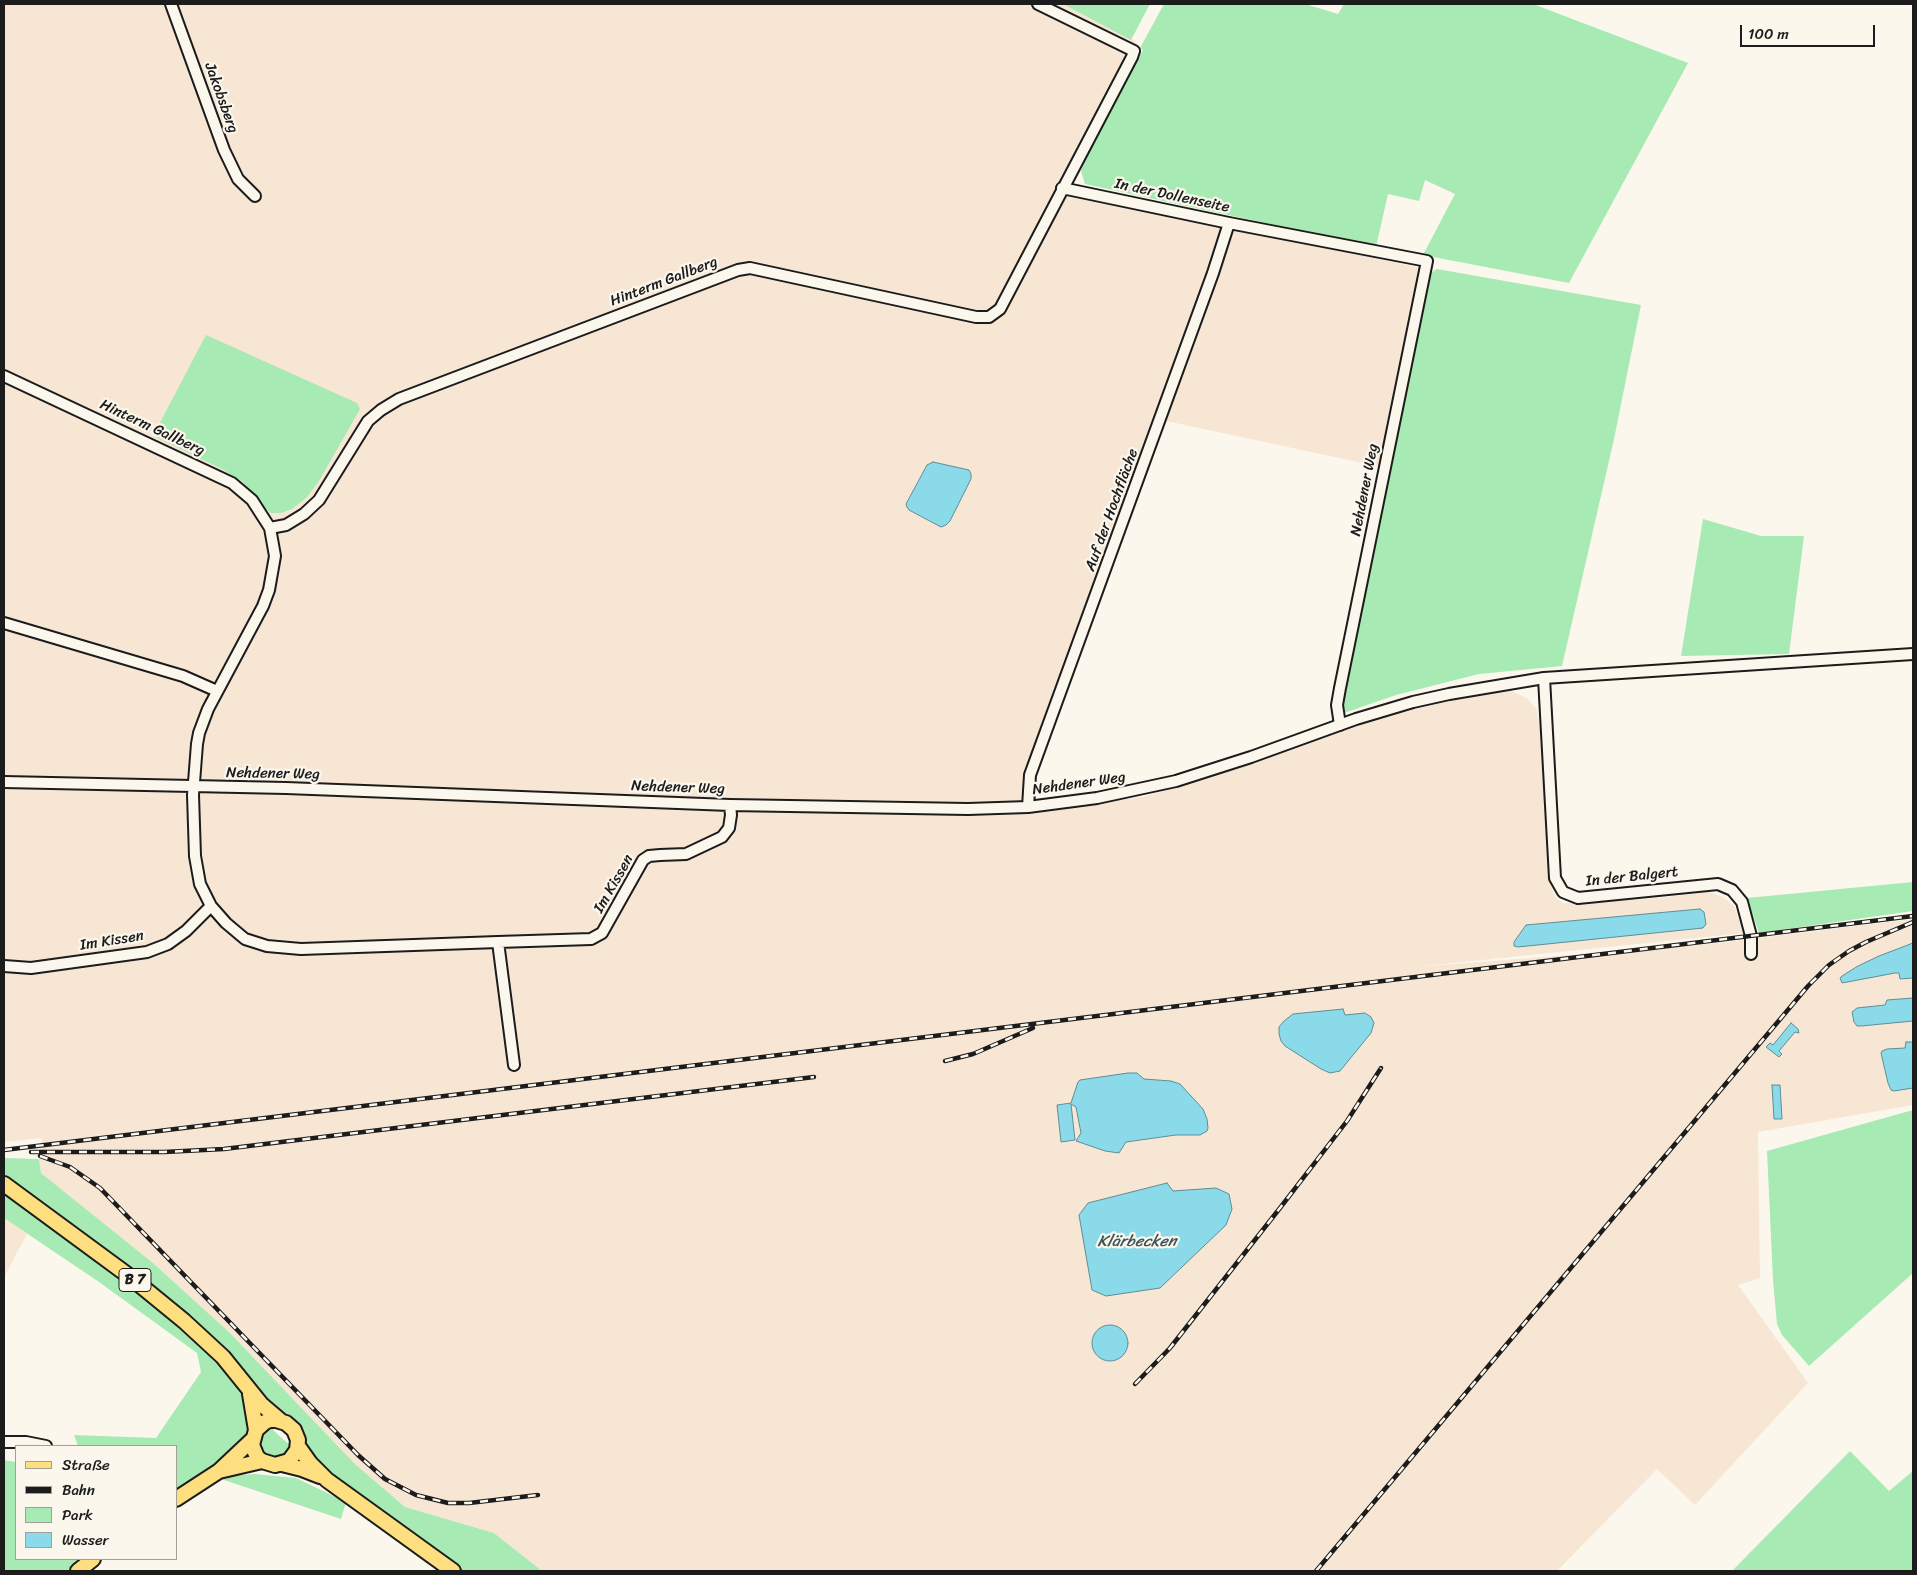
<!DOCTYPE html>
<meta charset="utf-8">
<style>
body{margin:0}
#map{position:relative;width:1917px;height:1575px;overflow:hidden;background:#fbf7ec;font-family:Sriracha,sans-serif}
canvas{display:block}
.frame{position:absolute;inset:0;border:5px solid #1c1c1c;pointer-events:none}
.legend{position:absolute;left:15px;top:1445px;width:162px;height:115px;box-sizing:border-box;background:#fbf7ec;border:1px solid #a29f99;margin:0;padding:6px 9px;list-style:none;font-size:15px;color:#1c1c1c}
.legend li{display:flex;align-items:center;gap:10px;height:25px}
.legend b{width:25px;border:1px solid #a29f99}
.scale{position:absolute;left:1740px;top:25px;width:135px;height:22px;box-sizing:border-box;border:2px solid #1c1c1c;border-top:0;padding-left:6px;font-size:15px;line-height:18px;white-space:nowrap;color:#1c1c1c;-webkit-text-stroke:4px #fbf7ec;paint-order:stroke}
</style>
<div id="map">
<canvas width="1917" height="1575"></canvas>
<div class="frame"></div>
<ul class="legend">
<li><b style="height:6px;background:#fedf80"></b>Straße</li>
<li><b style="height:6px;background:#1c1c1c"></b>Bahn</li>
<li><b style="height:14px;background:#a8eab4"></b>Park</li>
<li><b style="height:14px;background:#8bdae9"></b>Wasser</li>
</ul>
<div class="scale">100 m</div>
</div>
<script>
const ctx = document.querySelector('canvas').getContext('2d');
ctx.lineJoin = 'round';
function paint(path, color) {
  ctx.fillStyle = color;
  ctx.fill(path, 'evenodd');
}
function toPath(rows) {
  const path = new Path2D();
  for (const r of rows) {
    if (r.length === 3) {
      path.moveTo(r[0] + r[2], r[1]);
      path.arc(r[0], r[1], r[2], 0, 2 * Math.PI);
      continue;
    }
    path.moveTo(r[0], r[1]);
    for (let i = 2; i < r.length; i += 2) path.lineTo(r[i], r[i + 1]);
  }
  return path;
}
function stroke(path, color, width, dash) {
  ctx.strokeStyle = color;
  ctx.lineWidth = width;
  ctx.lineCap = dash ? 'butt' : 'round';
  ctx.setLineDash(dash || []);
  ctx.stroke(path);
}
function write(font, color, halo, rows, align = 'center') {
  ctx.font = font + ' Sriracha,sans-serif';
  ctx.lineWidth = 4.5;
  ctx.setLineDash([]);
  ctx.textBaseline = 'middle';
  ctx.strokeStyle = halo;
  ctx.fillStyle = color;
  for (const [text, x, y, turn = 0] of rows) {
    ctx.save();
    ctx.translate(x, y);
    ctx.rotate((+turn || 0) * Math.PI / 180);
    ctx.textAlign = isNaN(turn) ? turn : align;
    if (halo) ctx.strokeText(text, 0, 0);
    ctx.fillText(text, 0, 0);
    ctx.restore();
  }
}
const built = toPath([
 [4,4,1064,4,1136,41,1056,189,1425,269,1386,468,1157,419,1052,699,1024,783,1036,810,1143,797,1210,777,1345,727,1432,701,1508,689,1528,699,1537,710,1540,728,1551,887,1556,898,1563,903,1569,903,1658,898,1709,892,1723,897,1733,905,1736,910,1744,933,1414,967,1701,945,1913,919,1913,1105,1758,1132,1760,1278,1738,1285,1808,1383,1695,1505,1657,1469,1557,1571,542,1571,494,1533,405,1507,355,1464,230,1333,153,1263,41,1173,39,1159,42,1138,4,1142],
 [4,1218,27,1234,4,1277]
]);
const green = toPath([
 [1063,4,1150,4,1131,40],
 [1164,4,1305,4,1338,14,1344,4,1533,4,1688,63,1569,283,1423,255,1455,194,1425,180,1419,201,1388,194,1376,247,1085,184,1081,171,1087,154,1143,50,1140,48],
 [1437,269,1641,305,1614,439,1562,666,1479,674,1396,695,1344,713,1342,702,1372,563,1429,274],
 [206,335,357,403,360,409,319,481,307,497,292,509,281,513,271,513,263,506,243,482,222,469,153,436],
 [1703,519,1761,536,1804,536,1789,654,1681,656],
 [1913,882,1913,911,1759,933,1747,898],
 [1913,1110,1913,1273,1809,1366,1782,1335,1777,1324,1773,1280,1767,1151],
 [4,1158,39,1159,41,1173,153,1263,230,1333,355,1464,405,1507,494,1533,542,1571,463,1571,324,1470,280,1415,250,1382,4,1177],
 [4,1188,166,1312,215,1356,243,1389,249,1426,244,1440,228,1457,176,1492,176,1446,78,1446,74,1435,156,1438,201,1372,197,1353,99,1282,4,1218],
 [273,1426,274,1431,292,1447,280,1460,261,1454,258,1439,264,1429],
 [1850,1451,1889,1491,1913,1471,1913,1571,1732,1571],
 [4,1460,16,1462,16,1559,80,1559,67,1571,4,1571],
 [255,1474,296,1478,346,1502,341,1519,215,1477]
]);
const water = toPath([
 [933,462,969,470,971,474,971,479,950,521,946,525,941,527,909,510,907,507,906,504,927,465,933,462],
 [1700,909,1704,912,1706,924,1703,928,1518,947,1514,946,1514,942,1526,925,1700,909],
 [1913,943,1913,978,1900,979,1899,973,1895,973,1842,983,1840,978,1842,976,1858,966,1879,956,1913,943],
 [1913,998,1913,1021,1861,1026,1857,1026,1854,1022,1852,1012,1857,1008,1885,1005,1887,1000,1913,998],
 [1343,1009,1345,1015,1365,1013,1371,1017,1374,1023,1371,1033,1340,1071,1330,1073,1321,1069,1285,1046,1281,1041,1279,1034,1279,1027,1284,1021,1293,1014,1343,1009],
 [1791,1023,1798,1029,1799,1033,1795,1032,1779,1051,1782,1054,1779,1057,1766,1047,1770,1043,1773,1045,1791,1023],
 [1906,1042,1913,1042,1913,1088,1894,1091,1891,1090,1888,1083,1881,1053,1882,1051,1887,1049,1905,1048,1906,1042],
 [1128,1073,1137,1073,1144,1079,1171,1081,1180,1084,1203,1109,1207,1119,1208,1128,1207,1131,1200,1135,1176,1135,1126,1142,1119,1153,1105,1151,1076,1141,1081,1133,1076,1107,1071,1104,1075,1140,1061,1142,1057,1105,1071,1103,1078,1082,1080,1080,1128,1073],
 [1772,1085,1780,1085,1782,1119,1774,1119,1772,1085],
 [1167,1183,1173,1191,1216,1188,1229,1194,1232,1209,1226,1225,1160,1288,1106,1296,1092,1290,1079,1215,1088,1203,1167,1183],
 [1110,1343,18]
]);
const minor = toPath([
 [171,4,224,150,238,179,255,196],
 [1062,188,1229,223,1427,261,1340,688,1337,705,1340,725],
 [4,376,232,483,252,500,270,528,275,556,269,590,263,606,208,709,199,733,197,744,193,795,195,856,200,884,211,906,226,923,245,939,267,946,301,949,498,942,514,1065],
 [270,528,286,525,304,514,319,500,368,421,381,410,399,399,738,270,750,268,976,317,989,317,1000,309,1132,57,1134,51,1038,4],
 [4,623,183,676,217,691],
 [1544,678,1555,878,1563,892,1578,898,1718,884,1732,890,1742,902,1751,936,1751,954],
 [4,782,286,788,730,805,968,809,1028,807,1097,798,1176,781,1251,757,1356,719,1413,702,1449,694,1544,678,1913,654],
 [1028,807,1030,775,1213,273,1229,223],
 [498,942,591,939,602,933,643,860,649,856,660,855,686,854,722,837,729,828,731,815,730,805],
 [4,966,31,968,147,952,168,944,186,931,211,906],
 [4,1442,26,1442,46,1446]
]);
const major = toPath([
 [4,1184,129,1276,184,1321,223,1357,261,1404,281,1421],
 [250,1394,256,1430],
 [298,1446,310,1463,327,1480,453,1571],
 [282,1464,302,1469,320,1476],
 [219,1471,262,1461,275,1465,289,1461,297,1450,298,1440,294,1430,286,1423,276,1420,270,1420,265,1422,256,1430,252,1445,257,1457,262,1461],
 [176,1499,219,1471,253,1439],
 [78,1571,93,1559]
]);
const rail = toPath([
 [945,1061,973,1054,1033,1028],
 [4,1150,1913,916],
 [31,1152,164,1152,224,1149,814,1077],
 [40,1156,70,1167,100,1188,358,1455,385,1479,416,1495,448,1503,469,1503,538,1495],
 [1135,1384,1170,1348,1280,1208,1347,1121,1381,1068],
 [1316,1571,1808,986,1829,965,1849,951,1866,942,1913,922]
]);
const shields = [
 [135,1280,32]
];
const shieldNames = [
 ["B 7",135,1280]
];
const streetNames = [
 ["Jakobsberg",221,98,70],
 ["In der Dollenseite",1172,196,12],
 ["Hinterm Gallberg",664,282,-21],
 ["Hinterm Gallberg",152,428,25],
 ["Nehdener Weg",1365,490,-79],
 ["Auf der Hochfläche",1112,510,-70],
 ["Nehdener Weg",273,774,1],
 ["Nehdener Weg",1079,784,-8],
 ["Nehdener Weg",678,788,2],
 ["In der Balgert",1632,877,-6],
 ["Im Kissen",614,884,-60],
 ["Im Kissen",112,941,-9]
];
const waterNames = [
 ["Klärbecken",1137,1242]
];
paint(built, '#f7e6d4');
paint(green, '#a8eab4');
paint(water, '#8bdae9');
stroke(water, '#5f8e97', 1);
stroke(minor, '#1c1c1c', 14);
stroke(major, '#1c1c1c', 18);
stroke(minor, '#fbf7ec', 10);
stroke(major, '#fedf80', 14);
stroke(rail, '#1c1c1c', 4.5);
stroke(rail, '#fbf7ec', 2.5, [8]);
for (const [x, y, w] of shields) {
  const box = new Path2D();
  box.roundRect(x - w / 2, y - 11.5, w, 23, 4);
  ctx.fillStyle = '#fbf7ec';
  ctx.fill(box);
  stroke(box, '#1c1c1c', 1);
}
write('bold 14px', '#1c1c1c', null, shieldNames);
write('15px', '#1c1c1c', '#fbf7ec', streetNames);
write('italic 16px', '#3d555a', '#fbf7ec', waterNames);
</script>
